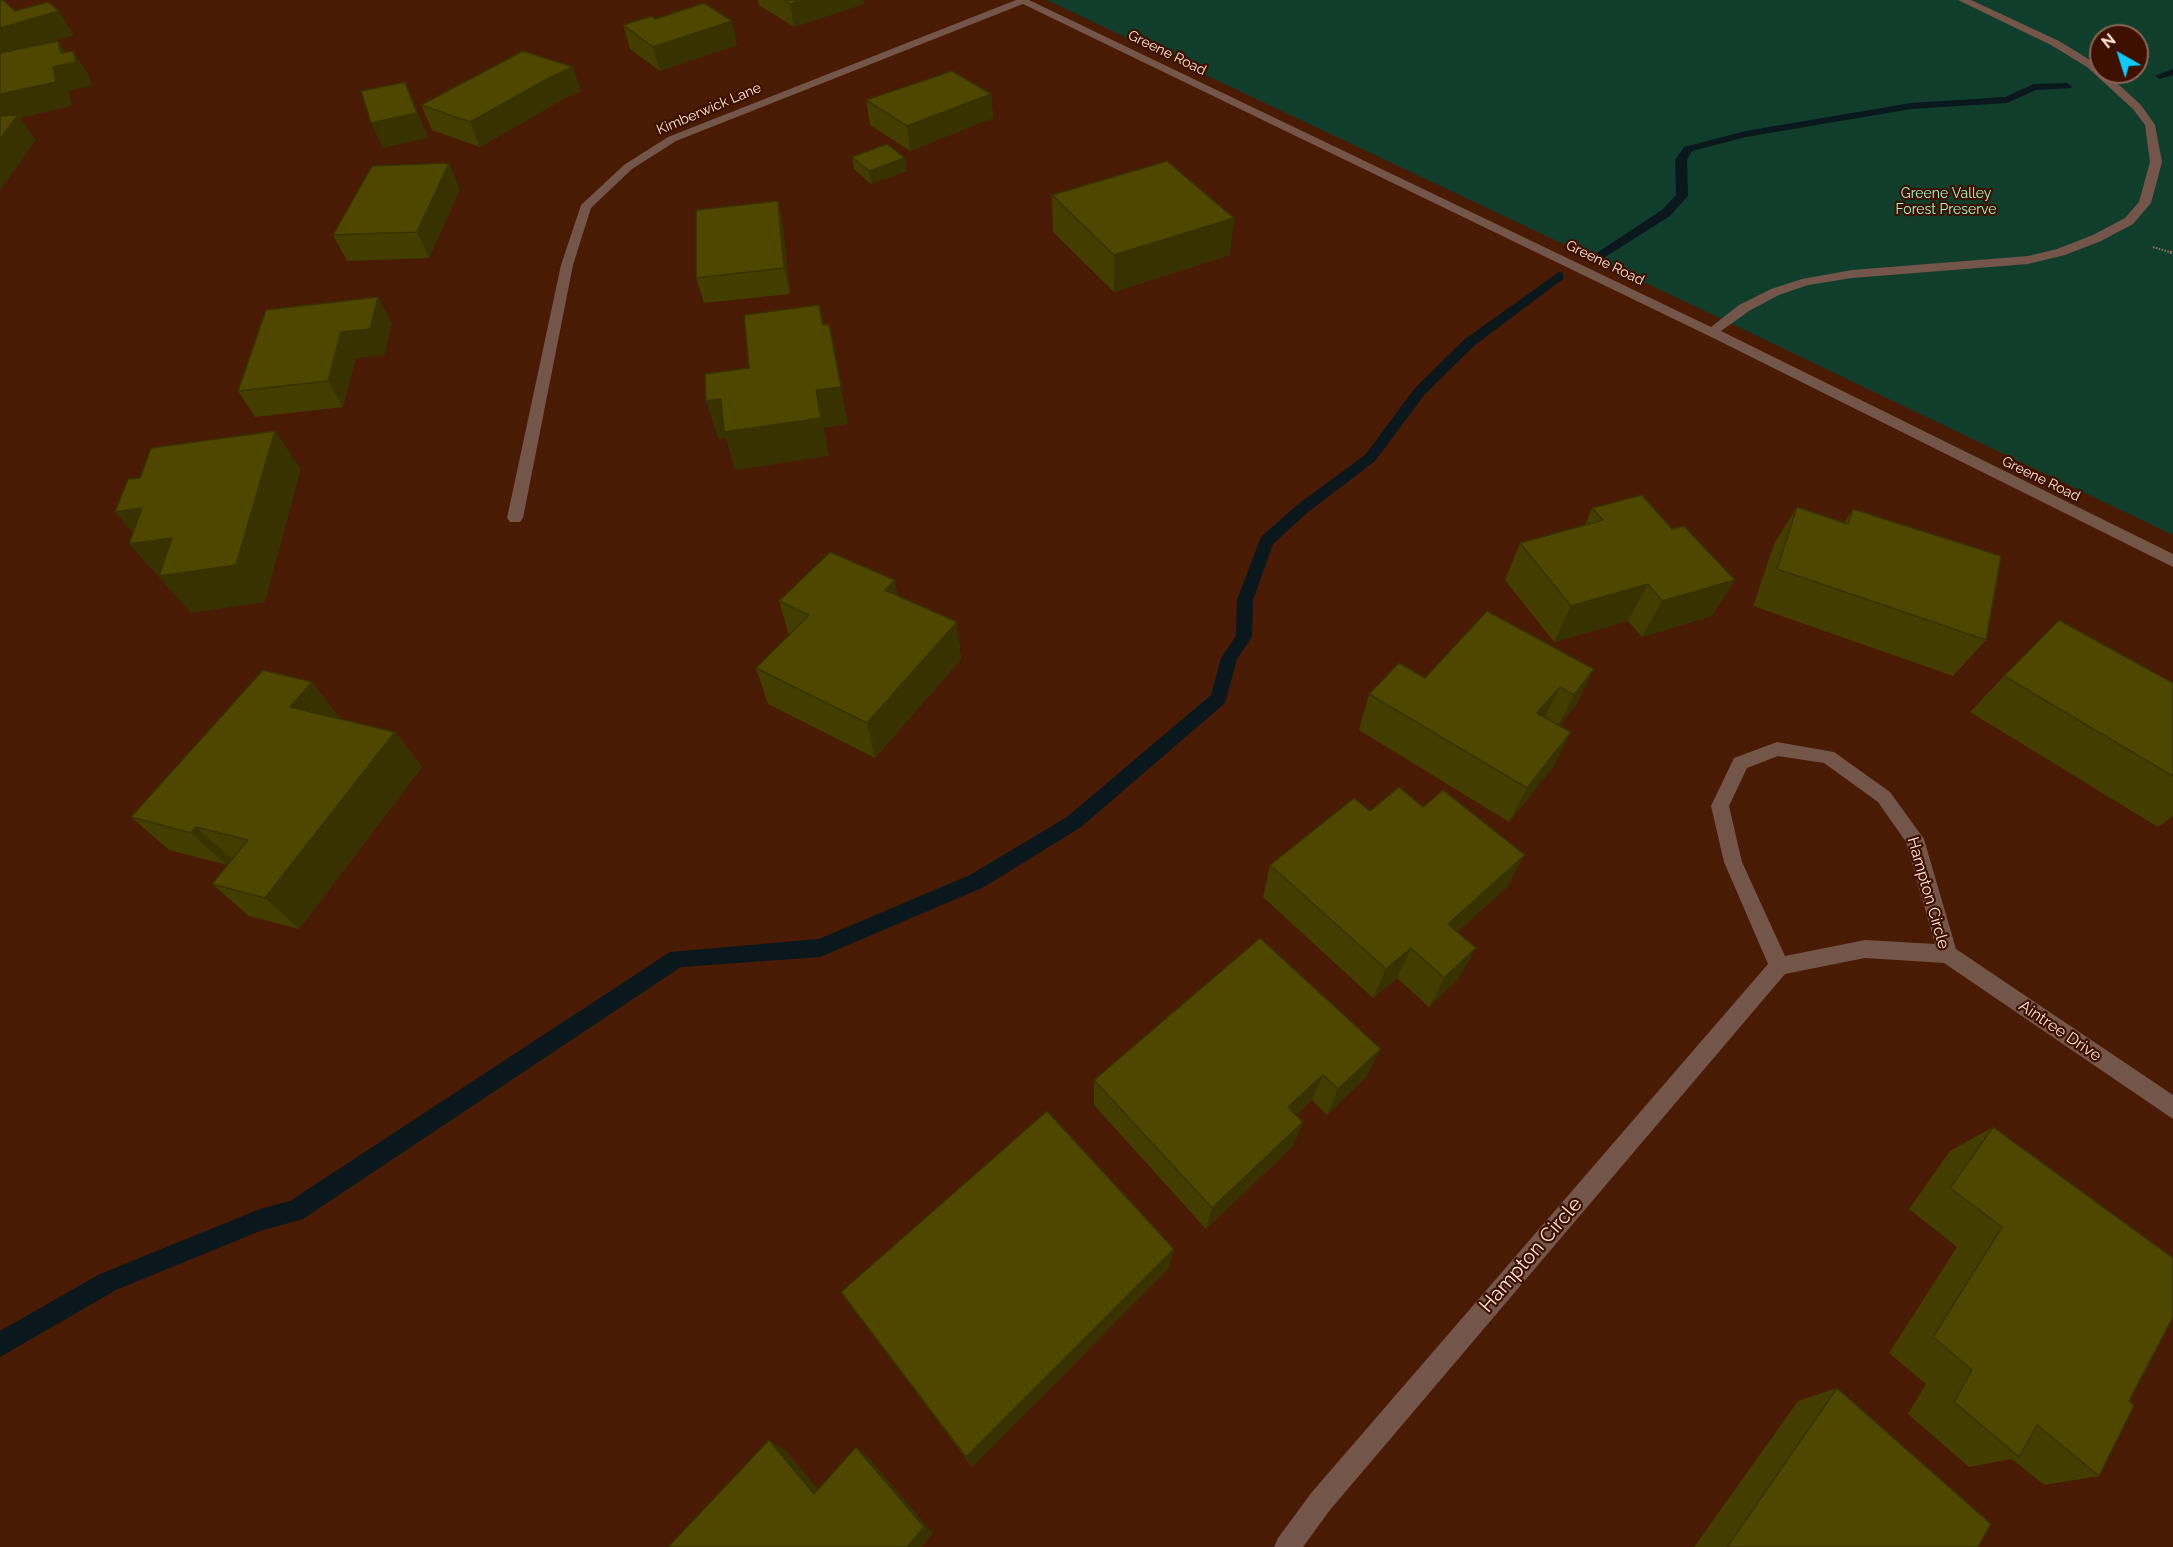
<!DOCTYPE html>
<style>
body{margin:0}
#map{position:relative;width:2173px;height:1547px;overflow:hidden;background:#491a04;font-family:Raleway,sans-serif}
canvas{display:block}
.north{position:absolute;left:2089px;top:24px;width:60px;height:60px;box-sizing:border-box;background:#3e1000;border:2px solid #8a6558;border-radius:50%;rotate:321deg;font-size:16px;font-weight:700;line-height:24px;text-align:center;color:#fde5db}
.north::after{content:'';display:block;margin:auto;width:21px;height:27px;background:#0dcafa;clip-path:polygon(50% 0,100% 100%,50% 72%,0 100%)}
</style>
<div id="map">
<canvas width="2173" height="1547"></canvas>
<div class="north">N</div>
</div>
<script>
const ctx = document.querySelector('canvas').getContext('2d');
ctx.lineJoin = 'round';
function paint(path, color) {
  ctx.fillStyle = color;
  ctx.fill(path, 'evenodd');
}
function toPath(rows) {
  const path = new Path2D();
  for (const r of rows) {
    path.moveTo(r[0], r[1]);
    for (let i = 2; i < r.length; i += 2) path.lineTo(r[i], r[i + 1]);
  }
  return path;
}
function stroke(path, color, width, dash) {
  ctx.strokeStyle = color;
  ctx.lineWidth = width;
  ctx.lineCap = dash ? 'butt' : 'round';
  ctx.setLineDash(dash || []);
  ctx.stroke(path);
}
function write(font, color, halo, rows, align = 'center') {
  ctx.font = font + ' Raleway,sans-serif';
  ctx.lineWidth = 4.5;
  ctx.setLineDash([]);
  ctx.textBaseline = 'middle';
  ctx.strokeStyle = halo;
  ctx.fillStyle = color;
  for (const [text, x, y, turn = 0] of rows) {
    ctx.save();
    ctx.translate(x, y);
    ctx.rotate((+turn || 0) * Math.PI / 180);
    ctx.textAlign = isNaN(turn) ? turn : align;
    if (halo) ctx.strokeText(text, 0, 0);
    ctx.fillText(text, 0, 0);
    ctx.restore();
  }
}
const green = toPath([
 [1047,0,2173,0,2173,535,1705,311],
 [2101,36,2137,36,2137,72,2101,72]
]);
const stream = toPath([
 [2173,69,2173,75,2160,79,2155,76,2173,69],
 [2067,83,2072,86,2071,88,2036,90,2007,103,1911,109,1746,137,1692,151,1687,160,1688,196,1670,216,1602,259,1598,260,1592,256,1662,210,1676,195,1675,160,1684,147,1746,131,1911,103,2005,97,2034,84,2067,83],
 [1559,272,1563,273,1563,279,1475,345,1425,394,1375,461,1307,513,1273,544,1253,600,1252,637,1237,659,1225,703,1081,827,984,887,820,957,681,967,303,1219,260,1231,116,1290,0,1357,0,1331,100,1274,260,1209,290,1201,670,952,819,939,970,875,1067,817,1211,695,1221,658,1236,636,1237,600,1261,537,1297,505,1365,455,1415,388,1465,339,1559,272]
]);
const pathFar1 = toPath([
 [2153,247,2173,253]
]);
const path = toPath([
 [2170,252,2173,253]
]);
const minor = toPath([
 [1016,0,1029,0,1711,327,1739,305,1771,289,1802,279,1852,270,2028,256,2057,249,2093,235,2125,218,2139,202,2150,162,2145,125,2133,109,2087,67,2051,45,1958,0,1971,0,2059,41,2095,63,2101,72,2105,72,2141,105,2155,125,2162,162,2151,203,2133,224,2101,241,2065,255,2028,264,1852,278,1808,285,1779,295,1749,311,1721,331,2173,554,2173,567,1707,335,1023,4,676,141,632,169,591,208,573,265,523,518,520,522,510,522,507,518,561,265,581,205,624,165,668,137,1016,0],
 [1777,742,1834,752,1890,792,1924,839,1956,949,2173,1095,2173,1119,1944,963,1865,958,1785,974,1330,1510,1303,1547,1274,1547,1278,1538,1312,1492,1768,964,1724,862,1711,806,1734,758,1777,742],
 [1778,756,1824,763,1878,802,1906,842,1935,944,1865,940,1785,956,1742,862,1729,806,1747,768,1778,756]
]);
const wall = toPath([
 [758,0,863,0,864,4,794,27,759,5],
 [655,19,737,45,660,71,630,49,623,25],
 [581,91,560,101,480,147,432,130,421,105],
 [991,94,993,118,910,151,870,125,866,100],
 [852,157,907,171,871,184,854,169],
 [460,189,429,258,347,261,333,235],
 [1052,195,1230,255,1114,292,1053,232],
 [778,201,783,227,790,294,704,303,696,278],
 [392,323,384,355,356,358,343,407,255,417,238,391],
 [1797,507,1844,523,1853,509,1986,640,1953,676,1753,606,1774,544],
 [1592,508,1712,616,1642,637,1628,621,1554,642,1505,580,1520,543,1585,525],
 [895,580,897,595,957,622,961,659,875,758,768,704,756,668,789,635,779,601],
 [1594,669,1576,705,1559,726,1571,732,1553,767,1509,822,1359,730,1369,694,1425,678],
 [2004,676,2173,683,2173,816,2158,827,1970,712],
 [340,718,339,719,395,732,422,767,299,929,249,916,212,884,232,859,227,865,169,850,131,817],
 [1370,811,1507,887,1457,932,1459,978,1429,1007,1397,978,1373,998,1263,897,1270,865],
 [1260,938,1367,1076,1327,1115,1312,1100,1296,1115,1303,1122,1293,1146,1206,1229,1094,1105,1094,1080],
 [1993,1127,2129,1401,2099,1476,2044,1485,2012,1459,1969,1467,1908,1414,1926,1384,1889,1353,1957,1247,1909,1209,1950,1151],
 [1174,1249,1169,1268,972,1467,841,1292],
 [1837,1388,1978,1547,1694,1547,1798,1401]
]);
const shadedWall = toPath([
 [801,0,863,0,864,4,794,27,790,4],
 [59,11,74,35,0,57,0,28],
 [732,21,737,45,660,71,653,47],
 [58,41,72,62,73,51,89,75,91,86,69,91,72,106,20,118,36,140,0,190,0,94,53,67,61,53],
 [573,67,581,91,560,101,480,147,470,122,551,77],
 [405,82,416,107,428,138,383,148,371,123],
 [991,94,993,118,910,151,907,126],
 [905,158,907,171,871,184,869,171],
 [449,163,460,189,429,258,417,232],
 [778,201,783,227,790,294,784,268],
 [1234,218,1230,255,1114,292,1114,255],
 [378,297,392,323,384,355,356,358,343,407,328,381,341,332],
 [829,324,848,424,824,428,829,456,735,470,726,438,718,439,706,401,816,390],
 [275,431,301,469,265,602,191,613,129,544,141,542,115,512,142,508,172,538],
 [895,580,901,617,885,590],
 [1735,580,1712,616,1642,637,1662,601],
 [1648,584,1628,621,1554,642,1571,606],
 [957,622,961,659,875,758,867,723],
 [1594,669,1576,705,1556,730,1574,695],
 [312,682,340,718,320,742,290,707],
 [1560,687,1542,722,1537,713],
 [395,732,422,767,299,929,265,898],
 [1571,732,1553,767,1509,822,1527,788],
 [196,827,232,859,227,865,191,833],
 [1525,855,1507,887,1432,954,1448,924],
 [1411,948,1397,978,1373,998,1386,969],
 [1476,948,1459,978,1429,1007,1444,978],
 [1381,1049,1367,1076,1327,1115,1338,1089],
 [1323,1075,1312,1100,1279,1132,1288,1107],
 [1303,1122,1293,1146,1206,1229,1212,1208],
 [1174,1249,1169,1268,972,1467,966,1457],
 [769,1440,786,1451,829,1502,814,1494],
 [856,1447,868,1457,933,1533,922,1547,907,1547]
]);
const building = toPath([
 [0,0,3,0,15,11,48,2,59,11,0,28,0,0],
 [784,0,801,0,790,4,784,0],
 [704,3,732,21,653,47,623,25,652,16,655,19,704,3],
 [58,41,61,53,73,51,76,62,53,67,56,82,0,94,0,53,58,41],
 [523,51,573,67,551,77,470,122,421,105,523,51],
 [952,71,991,94,907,126,866,100,952,71],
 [405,82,417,113,371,123,361,91,405,82],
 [18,115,0,139,0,116,18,115],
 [887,144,905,158,869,171,852,157,887,144],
 [1167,161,1234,218,1114,255,1052,195,1167,161],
 [449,163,417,232,333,235,372,166,449,163],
 [778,201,784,268,696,278,696,210,778,201],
 [378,297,370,329,341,332,328,381,238,391,266,310,378,297],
 [819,305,823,325,829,324,841,387,816,390,821,418,724,432,721,399,706,401,705,374,749,368,744,315,819,305],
 [275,431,236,565,159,576,172,538,129,544,142,508,115,512,128,479,140,478,151,448,275,431],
 [1642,495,1672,529,1684,526,1735,580,1662,601,1648,584,1571,606,1520,543,1603,520,1592,508,1642,495],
 [1797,507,1848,524,1853,509,2001,556,1986,640,1777,569,1797,507],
 [830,552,895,580,885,590,957,622,867,723,756,668,809,615,779,601,830,552],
 [1487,611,1594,669,1574,695,1560,687,1537,713,1571,732,1527,788,1369,694,1399,663,1425,678,1487,611],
 [2059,620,2173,683,2173,776,2004,676,2059,620],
 [263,670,312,682,290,707,395,732,265,898,212,884,248,840,196,827,191,833,131,817,263,670],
 [1399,787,1423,807,1443,790,1525,855,1448,924,1476,948,1444,978,1411,948,1386,969,1270,865,1354,798,1370,811,1399,787],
 [1260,938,1381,1049,1338,1089,1323,1075,1288,1107,1303,1122,1212,1208,1094,1080,1260,938],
 [1047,1111,1174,1249,966,1457,841,1292,1047,1111],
 [1993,1127,2173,1258,2173,1317,2129,1401,2134,1406,2099,1476,2037,1425,2019,1457,1954,1402,1972,1370,1933,1337,2002,1227,1950,1188,1993,1127],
 [1837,1388,1991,1524,1978,1547,1727,1547,1837,1388],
 [769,1440,814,1494,856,1447,924,1527,907,1547,668,1547,769,1440]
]);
const farStreetnames = [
 ["Greene Road",1167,53,26],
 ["Kimberwick Lane",709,109,-23],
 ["Greene Road",1605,263,26],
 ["Greene Road",2041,479,26]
];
const farParknames = [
 ["Greene Valley",1946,194],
 ["Forest Preserve",1946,210]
];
const streetNames = [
 ["Hampton Circle",1928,893,74],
 ["Aintree Drive",2060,1031,34]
];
const nearStreetnames = [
 ["Hampton Circle",1531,1255,-49]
];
paint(green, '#113e2c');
paint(stream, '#0a171c');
stroke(pathFar1, '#997464', 2, [1.5, 1.5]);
stroke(path, '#997464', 3, [2, 2]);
paint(minor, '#735549');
paint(wall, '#443d00');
paint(shadedWall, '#373200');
paint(building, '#4f4700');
stroke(building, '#373200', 1.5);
write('14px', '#fde5db', '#3e1000', farStreetnames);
write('14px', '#9dfacf', '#3e1000', farParknames);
write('16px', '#fde5db', '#3e1000', streetNames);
write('20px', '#fde5db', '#3e1000', nearStreetnames);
</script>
